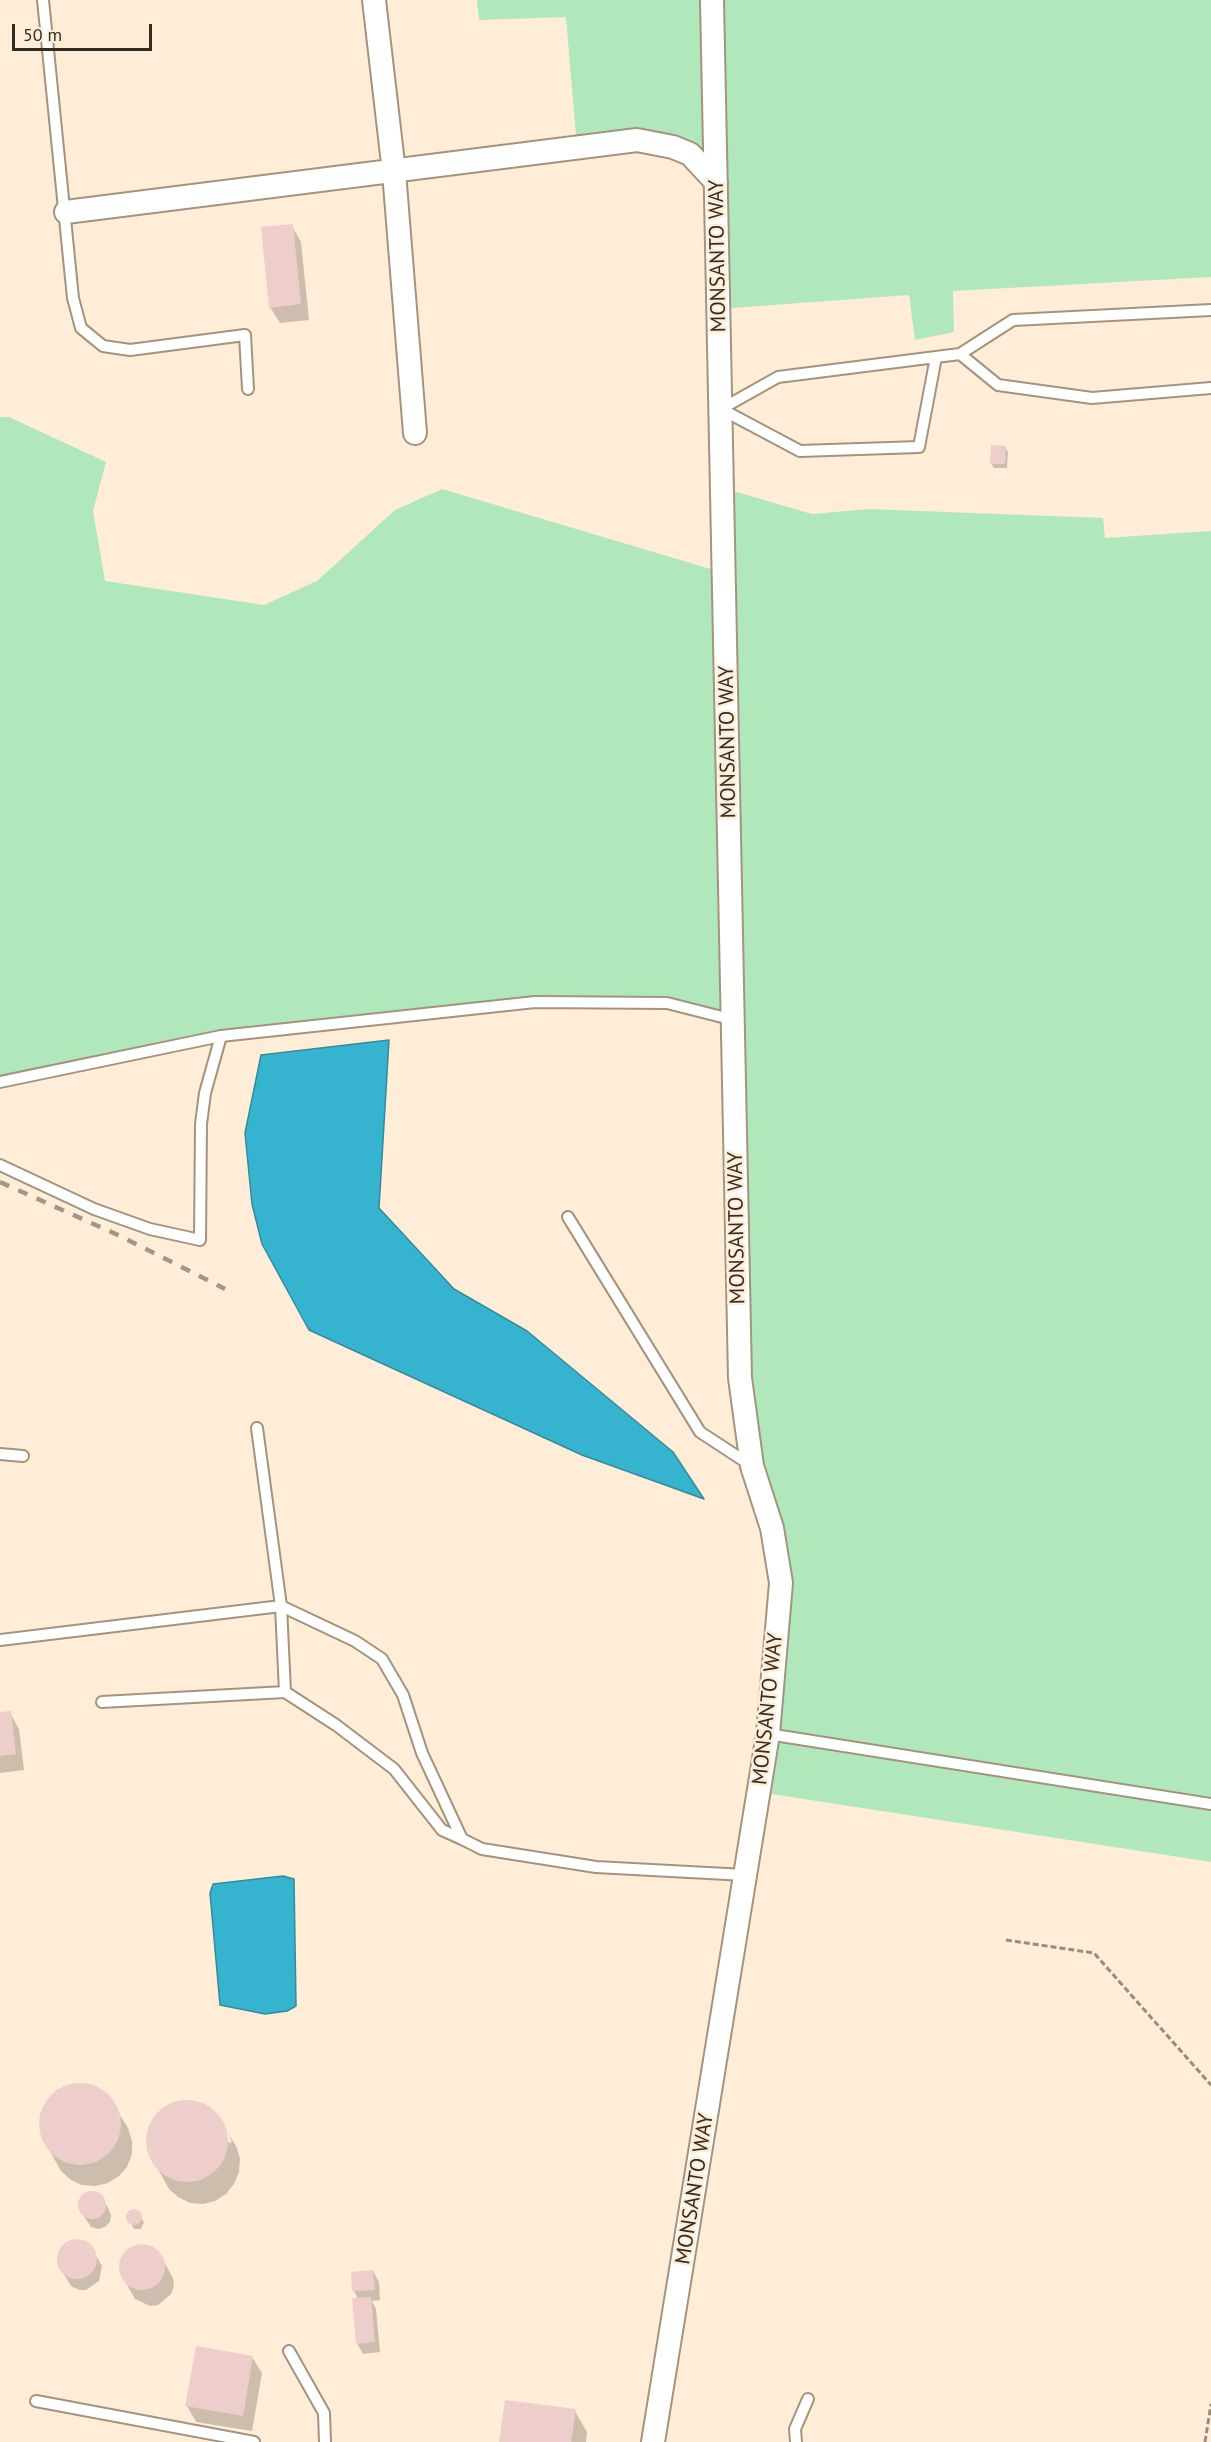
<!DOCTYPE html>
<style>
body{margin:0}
#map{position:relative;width:1211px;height:2442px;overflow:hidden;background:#ffedd7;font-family:"PT Sans",sans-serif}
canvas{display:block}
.scale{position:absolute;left:12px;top:24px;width:140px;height:27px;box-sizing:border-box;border:3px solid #332c23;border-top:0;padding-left:8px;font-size:18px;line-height:21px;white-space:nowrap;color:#332c23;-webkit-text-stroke:4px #ffedd7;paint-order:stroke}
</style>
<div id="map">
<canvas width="1211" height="2442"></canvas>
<div class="scale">50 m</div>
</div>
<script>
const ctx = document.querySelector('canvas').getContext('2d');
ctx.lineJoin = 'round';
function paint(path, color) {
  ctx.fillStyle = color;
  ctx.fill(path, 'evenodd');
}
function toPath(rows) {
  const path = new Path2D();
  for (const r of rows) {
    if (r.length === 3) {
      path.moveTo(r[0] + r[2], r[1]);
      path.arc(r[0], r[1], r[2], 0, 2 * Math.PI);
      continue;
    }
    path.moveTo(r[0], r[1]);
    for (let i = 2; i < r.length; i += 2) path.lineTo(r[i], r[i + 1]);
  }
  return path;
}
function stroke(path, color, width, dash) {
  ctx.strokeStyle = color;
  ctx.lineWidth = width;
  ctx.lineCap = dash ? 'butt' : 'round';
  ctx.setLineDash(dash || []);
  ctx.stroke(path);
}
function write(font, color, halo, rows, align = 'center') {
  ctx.font = font + ' "PT Sans",sans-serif';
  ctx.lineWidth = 5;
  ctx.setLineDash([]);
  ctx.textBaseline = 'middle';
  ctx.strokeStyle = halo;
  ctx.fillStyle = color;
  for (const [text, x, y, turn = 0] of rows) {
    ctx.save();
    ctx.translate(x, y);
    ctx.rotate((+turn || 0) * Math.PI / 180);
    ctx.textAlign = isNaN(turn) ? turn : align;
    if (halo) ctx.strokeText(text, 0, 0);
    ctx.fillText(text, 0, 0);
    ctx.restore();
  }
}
const green = toPath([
 [477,0,1211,0,1211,277,953,291,954,332,915,340,909,295,719,309,716,182,690,154,577,148,566,17,479,20],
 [0,417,9,417,106,462,93,511,105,581,264,605,317,581,395,510,442,489,724,573,723,488,812,514,868,509,1103,518,1105,538,1211,531,1211,1862,759,1792,781,1583,752,1466,733,1020,667,1003,535,1002,221,1036,0,1082]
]);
const water = toPath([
 [389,1040,379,1208,454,1289,527,1331,673,1452,704,1499,582,1455,309,1330,262,1244,252,1204,245,1133,261,1055,389,1040],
 [283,1876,294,1879,296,2006,287,2011,265,2014,220,2005,210,1893,213,1884,283,1876]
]);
const shadow = toPath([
 [292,226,301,242,309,320,280,323,270,307],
 [1005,447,1008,452,1007,468,994,468,991,463],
 [10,1713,19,1729,24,1770,0,1773,0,1714],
 [83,2084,96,2087,107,2094,128,2128,132,2141,132,2154,127,2167,119,2176,108,2183,95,2186,82,2185,71,2180,61,2171,42,2137,40,2124,41,2112,48,2100,57,2090,70,2085],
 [190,2102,204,2105,215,2112,227,2131,225,2131,229,2143,232,2142,229,2134,236,2146,240,2158,239,2172,234,2184,226,2194,215,2201,203,2204,190,2203,178,2197,169,2189,150,2155,147,2142,149,2130,155,2118,165,2108,177,2103],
 [88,2192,96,2192,102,2197,108,2208,111,2215,110,2222,105,2227,98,2229,91,2227,80,2210,79,2203,82,2196],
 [136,2211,144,2222,141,2229,134,2229,127,2216,129,2213],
 [77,2240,91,2247,102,2266,99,2281,86,2290,79,2290,71,2286,60,2268,59,2253,63,2246],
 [144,2245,152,2247,159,2253,173,2278,174,2286,171,2294,158,2305,150,2306,135,2299,121,2274,120,2265,127,2250],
 [373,2271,379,2282,380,2300,372,2301,376,2309,380,2352,363,2354,357,2343,358,2299,354,2291,352,2273],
 [252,2357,262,2373,252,2431,196,2422,187,2406],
 [575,2411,587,2432,586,2442,501,2442]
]);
const building = toPath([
 [293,224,301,304,269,308,261,227],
 [991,445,1006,446,1005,464,990,464],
 [11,1711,16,1754,0,1756,0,1712],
 [80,2124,41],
 [187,2141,41],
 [92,2205,14],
 [134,2217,8],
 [77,2259,20],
 [142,2267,23],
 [373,2270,375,2290,352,2291,351,2272],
 [371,2297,375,2342,356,2344,352,2298],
 [196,2346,253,2356,243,2416,185,2406],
 [505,2400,576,2409,571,2442,499,2442]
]);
const path = toPath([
 [1006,1940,1094,1953,1211,2085],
 [1205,2442,1211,2404]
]);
const service = toPath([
 [43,0,73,298,81,328,103,346,130,350,245,335,248,389],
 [960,354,998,385,1092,398,1211,388],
 [936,357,919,447,800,451,721,409,778,377,936,357,960,354,1013,320,1211,310],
 [0,1082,221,1036,535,1002,667,1003,734,1020],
 [0,1165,94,1209,150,1229,200,1240,201,1124,205,1093,221,1036],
 [568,1217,700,1432,752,1466],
 [0,1454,23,1456],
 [0,1640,281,1606,355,1641,382,1659,403,1695,422,1753,462,1839,442,1830,394,1769,336,1725,285,1692],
 [102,1702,285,1692,281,1606,257,1428],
 [768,1734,1211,1804],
 [462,1839,482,1849,596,1867,745,1875],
 [289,2351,324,2413,325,2442],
 [36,2401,254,2442],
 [796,2442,795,2429,808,2399]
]);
const minor = toPath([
 [374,0,394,172,415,433],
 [66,212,637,140,673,147,690,154,716,182],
 [653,2442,768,1734,781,1583,772,1528,752,1466,740,1378,712,0]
]);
const rail = toPath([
 [0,1182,118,1235,225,1289]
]);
const streetNames = [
 ["MONSANTO WAY",718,256,-91],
 ["MONSANTO WAY",728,742,-91],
 ["MONSANTO WAY",737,1228,-91],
 ["MONSANTO WAY",768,1709,-84],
 ["MONSANTO WAY",695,2189,-81]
];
paint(green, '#b0e8bb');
paint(water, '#36b4cf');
stroke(water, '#358b9b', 1.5);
paint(shadow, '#0003');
paint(building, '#edcecb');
stroke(service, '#a4937e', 14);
stroke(minor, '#a4937e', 26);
stroke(path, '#998c7d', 3, [6, 3]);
stroke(service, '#fff', 10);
stroke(minor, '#fff', 22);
stroke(rail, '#a39686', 4.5, [10, 10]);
write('21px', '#332c23', '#ffedd7', streetNames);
</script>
